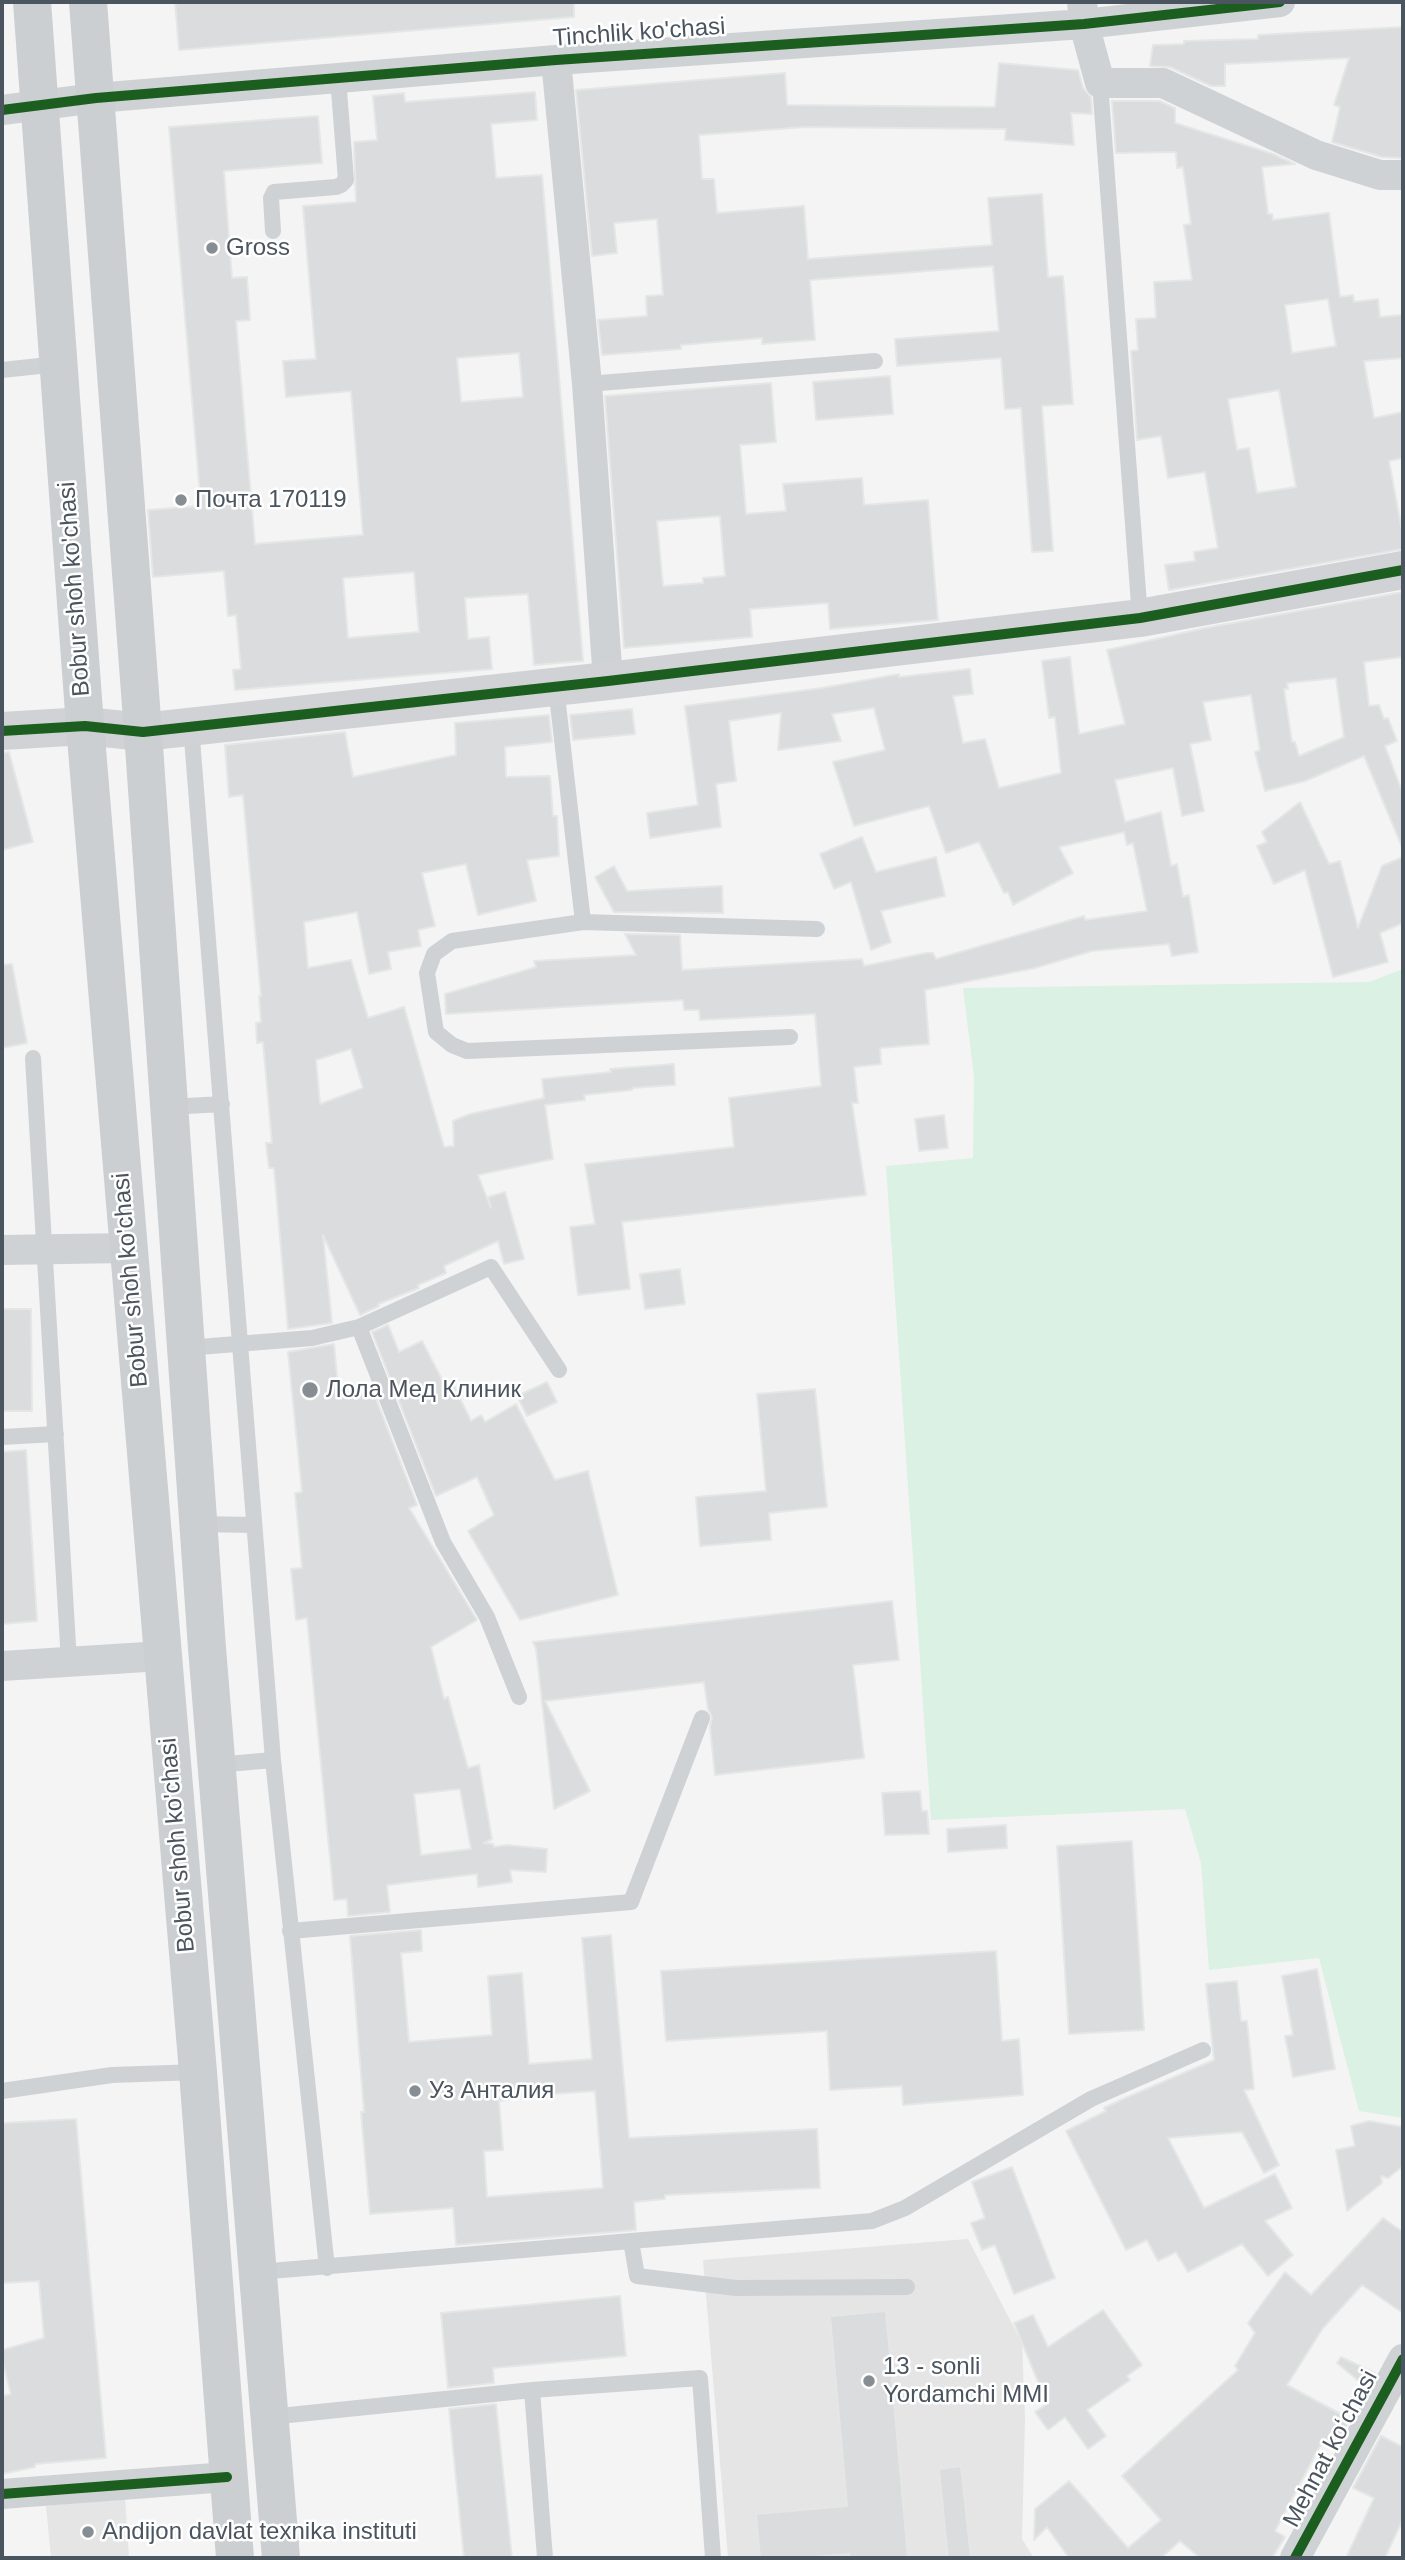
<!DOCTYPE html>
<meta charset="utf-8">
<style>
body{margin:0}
#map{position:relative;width:1405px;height:2560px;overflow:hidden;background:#f4f4f4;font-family:Arial,sans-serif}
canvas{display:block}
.frame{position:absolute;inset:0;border:4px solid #4b555f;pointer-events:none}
</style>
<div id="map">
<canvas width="1405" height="2560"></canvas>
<div class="frame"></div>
</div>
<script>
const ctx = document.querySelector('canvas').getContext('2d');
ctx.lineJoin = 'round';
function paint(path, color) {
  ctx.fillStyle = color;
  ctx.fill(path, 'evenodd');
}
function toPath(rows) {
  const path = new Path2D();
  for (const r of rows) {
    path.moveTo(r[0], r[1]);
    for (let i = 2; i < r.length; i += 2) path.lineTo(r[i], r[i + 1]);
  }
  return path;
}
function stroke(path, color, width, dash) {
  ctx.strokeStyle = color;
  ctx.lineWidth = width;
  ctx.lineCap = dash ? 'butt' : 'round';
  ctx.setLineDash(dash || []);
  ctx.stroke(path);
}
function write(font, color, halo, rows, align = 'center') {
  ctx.font = font + ' Arial,sans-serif';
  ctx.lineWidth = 5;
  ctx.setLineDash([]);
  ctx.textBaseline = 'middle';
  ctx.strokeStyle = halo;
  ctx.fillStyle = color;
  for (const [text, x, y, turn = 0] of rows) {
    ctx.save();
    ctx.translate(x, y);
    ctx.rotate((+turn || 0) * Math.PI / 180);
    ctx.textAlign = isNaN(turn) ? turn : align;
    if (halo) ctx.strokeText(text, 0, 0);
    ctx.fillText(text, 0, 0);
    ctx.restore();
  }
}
const education = toPath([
 [968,2239,1022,2343,1025,2418,1022,2539,1034,2558,728,2558,703,2260],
 [125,2497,129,2558,51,2558,46,2506]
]);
const green = toPath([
 [1403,969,1403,2118,1359,2111,1319,1958,1209,1970,1201,1863,1185,1809,931,1820,886,1166,973,1158,974,1077,963,988,1369,982]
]);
const building = toPath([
 [175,2,574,2,574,17,179,50,175,2],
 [1403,27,1403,158,1382,157,1332,142,1340,107,1334,105,1349,58,1225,64,1225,86,1211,86,1170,67,1150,66,1153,45,1184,44,1184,41,1258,39,1258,35,1403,27],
 [999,63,1078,70,1083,88,1091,97,1092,114,1071,113,1074,145,1005,140,1006,129,805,127,699,135,702,179,714,179,717,213,804,206,808,259,992,245,988,198,1042,194,1048,277,1063,276,1073,404,1042,406,1053,551,1032,552,1021,408,1005,409,1001,358,897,366,895,339,999,331,993,266,810,280,815,340,762,344,762,338,681,345,681,349,602,355,598,320,647,316,646,296,663,295,657,219,614,223,617,253,592,256,576,90,785,73,787,105,995,107,999,63],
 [535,92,537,120,491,124,494,155,496,178,542,175,583,661,534,665,528,594,465,598,468,639,489,637,492,669,235,690,233,670,241,669,236,615,228,616,224,571,153,577,148,510,201,506,169,127,318,116,322,163,224,171,232,278,247,277,250,320,236,321,255,544,363,535,351,391,286,397,283,361,316,359,303,206,356,202,354,142,377,140,373,96,404,93,405,102,535,92],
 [519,353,523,397,461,402,457,358,519,353],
 [414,572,419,632,348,638,343,578,414,572],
 [1112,101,1159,101,1175,108,1175,123,1273,154,1295,164,1262,167,1268,214,1272,214,1273,220,1329,213,1340,297,1353,295,1354,302,1378,299,1380,317,1403,315,1403,358,1364,361,1374,418,1403,412,1403,458,1389,461,1403,536,1403,549,1169,590,1165,565,1195,561,1194,552,1218,548,1205,472,1168,478,1161,436,1137,440,1131,351,1138,350,1136,319,1156,318,1154,282,1192,280,1184,225,1191,224,1183,167,1177,168,1176,152,1116,153,1112,101],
 [1328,299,1336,346,1292,353,1285,305,1328,299],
 [1279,390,1296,487,1257,493,1249,448,1237,450,1228,399,1279,390],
 [890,376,893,414,816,420,813,382,890,376],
 [771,383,776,442,740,445,746,514,786,511,783,484,862,478,864,505,928,500,938,620,830,629,828,603,750,609,752,637,624,648,605,396,771,383],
 [720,516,725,576,703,578,703,583,663,586,657,521,720,516],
 [1403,592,1403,657,1364,662,1369,706,1379,705,1384,719,1388,718,1397,741,1385,746,1403,794,1403,849,1364,756,1305,781,1265,791,1255,752,1260,750,1251,695,1203,702,1211,740,1190,744,1204,811,1182,816,1173,768,1115,780,1125,822,1161,812,1171,866,1177,864,1183,897,1189,895,1198,952,1172,956,1169,944,1092,951,1035,968,925,990,929,1044,880,1048,881,1064,854,1067,858,1103,852,1103,866,1195,622,1222,630,1289,578,1295,570,1227,595,1224,585,1164,734,1147,729,1098,821,1086,815,1014,700,1020,699,1010,684,1010,683,1000,446,1014,445,994,536,967,534,961,636,955,625,934,680,935,682,970,862,959,864,966,926,953,933,953,936,959,1084,916,1085,920,1147,911,1133,843,1127,845,1124,832,1059,847,1073,873,1013,905,1008,892,1004,893,979,842,946,853,929,806,854,826,833,762,885,750,874,708,832,714,841,741,778,750,781,713,729,721,736,781,716,784,721,827,650,838,647,813,698,805,685,706,822,688,899,674,899,677,970,669,973,694,953,696,963,743,985,739,999,788,1061,773,1055,717,1049,718,1042,661,1070,657,1079,734,1125,724,1107,650,1205,628,1403,592],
 [1336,678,1344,737,1299,756,1295,742,1292,742,1284,689,1288,689,1287,683,1336,678],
 [632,709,635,734,573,740,570,715,632,709],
 [549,715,552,742,505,747,506,777,550,776,553,816,557,816,559,856,527,860,536,901,478,915,466,864,422,873,435,926,418,930,421,946,388,952,391,969,369,974,357,912,304,922,308,968,351,960,368,1018,404,1007,444,1147,454,1146,453,1121,470,1114,544,1098,542,1079,611,1072,610,1069,674,1064,675,1085,632,1088,632,1090,584,1095,585,1100,545,1105,553,1159,478,1175,491,1208,488,1197,505,1192,524,1259,504,1264,498,1241,444,1266,446,1273,418,1285,419,1288,378,1304,379,1306,360,1315,323,1235,332,1323,288,1329,274,1168,269,1168,266,1143,272,1143,263,1042,257,1043,256,1023,261,1022,259,996,261,996,243,795,229,797,225,745,345,732,353,777,456,755,455,723,549,715],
 [351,1049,363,1088,320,1104,316,1060,351,1049],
 [9,752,33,842,2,850,2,753,9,752],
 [1300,802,1329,864,1340,861,1358,928,1382,866,1403,857,1403,923,1380,933,1388,962,1333,977,1305,870,1274,884,1257,846,1267,842,1262,832,1300,802],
 [862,837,876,872,936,857,945,896,881,911,891,942,871,950,851,882,834,889,820,854,862,837],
 [614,866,627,891,722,886,723,913,614,912,595,877,614,866],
 [12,964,27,1043,2,1048,2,965,12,964],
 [944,1115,948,1148,919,1151,915,1119,944,1115],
 [680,1269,685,1304,645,1309,640,1274,680,1269],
 [2,1309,31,1309,32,1411,2,1411,2,1309],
 [388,1325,399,1352,422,1341,447,1389,454,1386,471,1421,481,1415,485,1422,516,1404,555,1480,588,1471,618,1595,520,1620,468,1531,494,1515,477,1477,436,1496,372,1332,388,1325],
 [334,1344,339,1397,371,1386,417,1505,409,1508,477,1620,431,1647,444,1699,448,1697,468,1768,479,1765,492,1839,484,1843,493,1844,494,1847,507,1845,547,1849,546,1872,510,1870,512,1882,478,1887,477,1874,387,1885,390,1912,348,1916,347,1899,334,1900,307,1618,296,1620,291,1569,302,1568,295,1493,302,1492,288,1352,334,1344],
 [460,1789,471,1849,421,1855,414,1794,460,1789],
 [547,1382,557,1402,527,1416,517,1396,547,1382],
 [815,1389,827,1507,769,1513,771,1540,700,1546,696,1497,766,1491,757,1394,815,1389],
 [26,1450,37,1621,2,1624,2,1452,26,1450],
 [892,1601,899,1660,853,1665,864,1758,715,1775,710,1727,712,1717,708,1709,704,1682,545,1701,590,1791,554,1809,536,1648,533,1642,892,1601],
 [920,1791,922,1811,927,1811,929,1834,885,1835,882,1793,920,1791],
 [1006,1825,1007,1848,948,1852,947,1829,1006,1825],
 [1132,1841,1144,2030,1069,2034,1057,1846,1132,1841],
 [421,1930,422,1951,401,1953,409,2042,492,2035,488,1976,522,1973,529,2064,592,2059,582,1938,611,1935,629,2138,817,2129,820,2188,665,2195,665,2199,634,2202,636,2230,456,2245,453,2208,370,2214,361,2112,364,2112,350,1936,421,1930],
 [595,2091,603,2188,487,2197,484,2151,503,2150,499,2101,508,2100,508,2097,595,2091],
 [996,1951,1002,2041,1019,2039,1023,2095,903,2105,902,2086,830,2090,827,2031,666,2041,661,1971,996,1951],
 [1317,1969,1335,2069,1293,2077,1285,2036,1293,2035,1282,1976,1317,1969],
 [1237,1981,1241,2021,1247,2021,1254,2089,1244,2090,1279,2165,1264,2173,1242,2132,1168,2138,1204,2208,1275,2174,1292,2208,1265,2221,1293,2255,1268,2276,1242,2244,1188,2272,1176,2252,1158,2261,1147,2240,1126,2250,1066,2131,1106,2111,1104,2108,1123,2099,1214,2060,1206,1984,1237,1981],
 [76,2119,106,2458,35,2464,35,2467,2,2474,2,2396,11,2394,2,2360,2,2350,44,2338,39,2281,2,2283,2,2123,76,2119],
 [1369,2121,1403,2127,1403,2166,1388,2178,1381,2176,1382,2183,1347,2211,1336,2150,1355,2146,1351,2126,1369,2121],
 [1012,2167,1055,2278,1014,2294,995,2245,982,2250,971,2223,985,2218,972,2182,1012,2167],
 [1383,2218,1403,2232,1403,2313,1362,2285,1323,2328,1287,2385,1350,2419,1335,2447,1323,2440,1275,2531,1285,2537,1272,2558,1200,2558,1180,2541,1161,2558,1069,2558,1047,2527,1034,2540,1035,2509,1069,2481,1128,2548,1161,2520,1122,2476,1238,2370,1235,2366,1255,2333,1248,2323,1285,2272,1311,2295,1383,2218],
 [620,2296,626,2356,493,2368,494,2383,448,2388,441,2313,620,2296],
 [1103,2310,1142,2365,1127,2376,1130,2380,1087,2410,1106,2436,1088,2449,1065,2417,1048,2430,1035,2412,1047,2404,1014,2323,1033,2315,1048,2347,1103,2310],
 [886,2311,908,2558,850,2558,849,2554,801,2558,760,2558,756,2514,847,2506,830,2316,886,2311],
 [1341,2357,1375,2373,1367,2388,1337,2363,1341,2357],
 [496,2404,512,2558,464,2558,449,2409,496,2404],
 [1381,2436,1403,2447,1403,2519,1385,2558,1346,2558,1374,2498,1353,2488,1381,2436],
 [961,2466,971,2558,948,2558,939,2469,961,2466]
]);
const lane = toPath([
 [1100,83,1140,618],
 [273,231,271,198,274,192,336,187,341,185,346,180,338,78],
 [2,370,58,364],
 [587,384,875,361],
 [556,687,583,922,452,941,434,954,427,973,436,1032,452,1045,467,1051,790,1037],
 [191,726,273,1760,327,2268],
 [583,922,817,929],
 [33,1058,69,1662],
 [169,1107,222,1104],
 [359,1327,443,1542,487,1617,519,1697],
 [186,1348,312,1338,359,1327,491,1267,559,1370],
 [2,1437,56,1434],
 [198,1524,253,1525],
 [216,1765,273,1760],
 [290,1931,631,1902,702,1718],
 [2,2091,112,2075,198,2072],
 [631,2241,637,2276,736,2288,907,2287],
 [258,2272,872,2221,905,2208,1091,2099,1203,2050],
 [270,2417,532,2390],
 [545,2558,532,2390,700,2378,713,2558]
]);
const street = toPath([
 [1082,2,1084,24,1100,83,1163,83,1316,155,1380,175,1403,175],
 [556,60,587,384,608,681],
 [2,110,96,98,556,60,1084,24,1280,2],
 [2,1250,128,1248],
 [2,1666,162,1656],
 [2,2494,227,2477],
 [1295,2558,1403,2359]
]);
const secondary = toPath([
 [2,731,85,726,143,732,608,681,1140,618,1403,570]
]);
const primary = toPath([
 [32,2,85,726,198,2072,235,2558],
 [88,2,143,732,207,1648,281,2558]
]);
const cycleway = toPath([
 [2,110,96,98,556,60,1084,24,1280,2],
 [2,731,85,726,143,732,608,681,1140,618,1403,570],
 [2,2494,227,2477],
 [1295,2558,1403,2359]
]);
const markers = [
 [212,248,7,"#868d93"],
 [181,500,7,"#868d93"],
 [310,1390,9,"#868d93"],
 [415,2091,7,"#868d93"],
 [869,2381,7,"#868d93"],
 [88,2532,7,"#868d93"]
];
const streetNames = [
 ["Tinchlik ko'chasi",639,33,-4],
 ["Bobur shoh ko'chasi",75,589,-94],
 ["Bobur shoh ko'chasi",131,1280,-95],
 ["Bobur shoh ko'chasi",178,1845,-95],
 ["Mehnat koʻchasi",1331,2449,-62]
];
const poiNames = [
 ["Gross",226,248],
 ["Почта 170119",195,500],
 ["Лола Мед Клиник",326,1390],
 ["Уз Анталия",429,2091],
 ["13 - sonli",883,2367],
 ["Yordamchi MMI",883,2395],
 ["Andijon davlat texnika instituti",102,2532]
];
paint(education, '#e6e5e5');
paint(green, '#daf1e4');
paint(building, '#dbdcdd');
stroke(building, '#e5e6e6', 2);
stroke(lane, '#cfd2d4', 16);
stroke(street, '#cfd2d4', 30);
stroke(secondary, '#d0d2d5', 38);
stroke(primary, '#cbcfd1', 38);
stroke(cycleway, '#1b5e20', 10);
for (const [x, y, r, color] of markers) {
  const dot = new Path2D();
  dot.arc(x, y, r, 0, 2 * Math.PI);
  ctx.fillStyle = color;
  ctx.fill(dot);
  stroke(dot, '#fff', 2.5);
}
write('24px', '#4b555f', '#fff', streetNames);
write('24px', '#4b555f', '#fff', poiNames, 'left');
</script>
